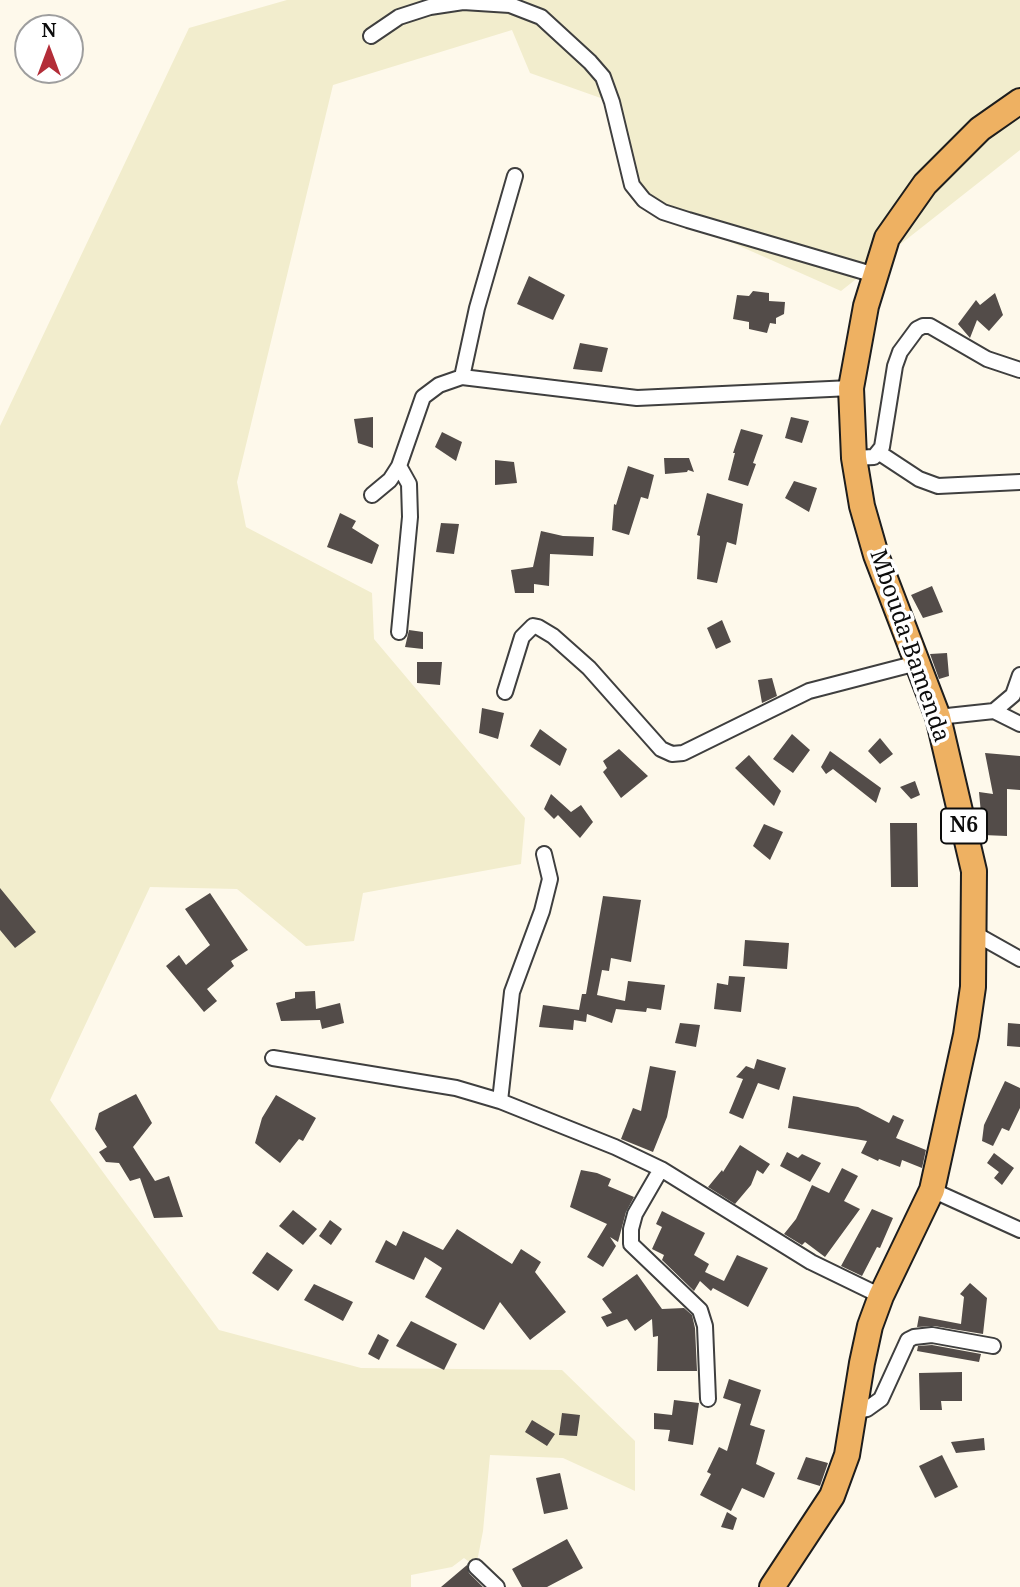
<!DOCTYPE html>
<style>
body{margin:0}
#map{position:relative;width:1020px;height:1587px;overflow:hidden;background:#fef9eb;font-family:"Noto Serif",serif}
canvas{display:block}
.north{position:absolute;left:14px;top:14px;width:70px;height:70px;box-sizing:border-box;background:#fff;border:2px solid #9e9e9e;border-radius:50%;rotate:0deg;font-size:19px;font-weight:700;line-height:28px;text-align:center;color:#0c0c0c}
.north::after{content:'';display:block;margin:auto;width:24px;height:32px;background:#b32d38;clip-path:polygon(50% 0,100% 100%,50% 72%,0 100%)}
</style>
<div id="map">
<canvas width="1020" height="1587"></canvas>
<div class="north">N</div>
</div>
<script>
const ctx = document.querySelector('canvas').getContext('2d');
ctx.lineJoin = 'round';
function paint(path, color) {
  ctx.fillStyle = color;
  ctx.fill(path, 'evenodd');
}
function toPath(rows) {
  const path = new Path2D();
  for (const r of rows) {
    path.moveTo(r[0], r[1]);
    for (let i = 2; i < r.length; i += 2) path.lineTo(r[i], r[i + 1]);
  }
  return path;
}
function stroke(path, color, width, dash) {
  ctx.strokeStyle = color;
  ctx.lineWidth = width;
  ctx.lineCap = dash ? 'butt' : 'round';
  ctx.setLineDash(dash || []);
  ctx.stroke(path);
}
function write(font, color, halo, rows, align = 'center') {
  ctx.font = font + ' "Noto Serif",serif';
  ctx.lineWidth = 7;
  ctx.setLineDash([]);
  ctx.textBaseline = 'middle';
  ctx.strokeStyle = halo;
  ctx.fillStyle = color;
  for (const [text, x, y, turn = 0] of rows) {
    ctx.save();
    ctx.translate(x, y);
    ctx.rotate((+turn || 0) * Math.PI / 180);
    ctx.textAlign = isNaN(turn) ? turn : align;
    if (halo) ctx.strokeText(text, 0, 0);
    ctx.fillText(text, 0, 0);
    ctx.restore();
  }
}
const farmland = toPath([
 [287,0,1020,0,1020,150,841,291,663,212,644,200,612,102,530,73,512,30,333,85,237,482,246,527,372,593,374,639,525,818,521,864,363,893,354,941,306,946,237,889,150,887,50,1100,219,1330,361,1368,562,1370,635,1441,635,1491,563,1458,490,1455,483,1531,476,1567,464,1558,452,1567,411,1575,411,1587,0,1587,0,426,189,28]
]);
const building = toPath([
 [529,276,565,295,553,320,517,304],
 [753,291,769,293,769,301,785,302,784,314,776,318,776,324,770,323,767,333,749,329,749,322,733,319,737,295,749,296],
 [995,293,1003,315,989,331,977,320,970,338,958,324,976,300,980,305],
 [580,343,608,348,602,372,573,369],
 [373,417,373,448,358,443,354,419],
 [791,417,809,421,802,443,785,438],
 [741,429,763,435,753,463,756,464,748,486,728,480,735,453,733,453],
 [442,432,462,442,456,461,435,447],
 [664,458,689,458,694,472,688,470,687,472,665,474],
 [495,460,514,462,517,483,495,485],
 [628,466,654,475,648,499,641,497,629,535,612,530,614,504,616,505],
 [794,481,817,488,809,512,785,498],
 [707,493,743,504,736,545,727,542,717,583,697,579,700,536,697,535],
 [340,513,356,521,352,528,379,545,372,564,327,547],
 [441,523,459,524,454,554,436,552],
 [541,531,563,536,594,537,593,556,550,554,549,586,534,584,534,593,515,593,511,570,533,567],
 [932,586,943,612,923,618,911,595],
 [722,620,731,642,716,649,707,628],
 [409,630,423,632,423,649,405,647],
 [947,653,949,676,939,679,930,654],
 [417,662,442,662,440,685,417,683],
 [772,678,777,696,762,703,758,680],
 [482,708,504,713,498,739,479,733],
 [540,729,567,749,560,766,530,746],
 [792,734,810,750,793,773,773,759],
 [880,738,893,754,880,764,868,751],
 [619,749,648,776,621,798,603,772,607,768,603,761],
 [830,751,881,788,876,803,833,769,826,774,821,767],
 [985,753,1020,756,1020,790,1007,789,1007,836,983,835,979,792,993,794],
 [749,755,781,791,774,806,735,768],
 [915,781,920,795,911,799,900,787],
 [551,794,571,812,581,805,593,822,580,838,558,815,554,819,544,809],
 [890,823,917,823,918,887,891,887],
 [764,824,783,832,770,860,753,846],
 [0,888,36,932,15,948,0,930],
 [210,893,248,950,231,961,234,966,207,989,217,1001,204,1012,166,966,179,955,186,965,210,945,185,909],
 [603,896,641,900,631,962,611,958,609,971,602,970,597,995,625,1001,628,981,665,985,661,1010,647,1008,646,1012,616,1009,612,1023,587,1014,586,1022,574,1020,573,1030,539,1027,543,1005,579,1010,582,994,586,994],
 [745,940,789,943,787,969,743,966],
 [729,976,745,977,741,1012,714,1009,717,983,728,985],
 [315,991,316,1009,340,1003,344,1023,322,1029,320,1020,281,1021,276,1003,295,998,295,992],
 [680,1023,700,1025,696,1047,675,1043],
 [1008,1023,1020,1024,1020,1047,1007,1046],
 [757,1059,786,1068,779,1090,758,1083,743,1119,729,1113,743,1079,736,1077,746,1066,754,1069],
 [650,1066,676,1071,667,1117,653,1152,621,1139,633,1108,641,1111],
 [1005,1081,1020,1088,1020,1108,1009,1131,1002,1128,993,1146,982,1141,984,1125],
 [136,1094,152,1123,133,1147,155,1181,169,1176,183,1217,154,1218,140,1178,130,1181,119,1163,106,1162,99,1152,107,1147,95,1129,99,1113],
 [276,1095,316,1118,303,1141,299,1139,280,1163,255,1143,262,1118],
 [793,1096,858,1107,889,1123,893,1115,904,1120,896,1138,926,1150,922,1168,902,1160,900,1167,879,1159,878,1161,861,1153,867,1141,788,1128],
 [740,1145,770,1164,763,1174,757,1170,751,1185,735,1204,708,1187,722,1170,723,1172],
 [787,1152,798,1158,802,1154,821,1163,810,1182,780,1166],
 [994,1153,1014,1168,1002,1185,994,1178,999,1172,987,1163],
 [842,1168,858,1176,844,1201,860,1209,825,1257,805,1242,802,1245,784,1234,796,1219,812,1185,829,1193],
 [581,1170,597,1173,611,1179,608,1186,634,1197,626,1212,618,1242,610,1237,616,1246,603,1267,587,1257,607,1224,570,1207],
 [872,1209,893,1218,880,1248,877,1247,862,1276,841,1266],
 [293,1210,317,1229,303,1245,279,1226],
 [662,1211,705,1233,694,1255,709,1264,705,1272,724,1281,737,1255,768,1268,748,1307,713,1288,711,1291,700,1281,694,1291,662,1260,664,1255,652,1249,662,1227,656,1224],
 [330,1220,342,1229,331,1245,319,1236],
 [457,1229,512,1264,521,1249,541,1262,535,1272,566,1312,530,1340,500,1302,484,1330,425,1297,442,1268,425,1257,414,1280,375,1262,386,1240,396,1246,403,1231,443,1250],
 [267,1252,293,1270,278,1291,252,1273],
 [637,1274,662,1309,684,1308,692,1315,695,1328,697,1371,657,1371,658,1336,653,1337,652,1319,635,1331,627,1319,607,1327,601,1317,612,1313,602,1299],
 [970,1283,987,1298,983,1334,934,1326,917,1327,919,1316,961,1324,964,1297,960,1294],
 [314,1284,353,1302,343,1321,304,1300],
 [411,1321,457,1344,444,1370,396,1346],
 [378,1334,389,1340,379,1360,368,1354],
 [932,1345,981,1354,979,1362,917,1351,918,1346],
 [962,1372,962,1401,941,1401,942,1410,920,1410,919,1373],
 [729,1379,761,1390,750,1425,765,1430,756,1464,775,1473,764,1498,742,1488,731,1511,700,1495,711,1474,707,1472,719,1447,727,1451,741,1404,723,1398],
 [674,1400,699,1403,693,1445,668,1441,670,1430,654,1429,654,1413,672,1415],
 [562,1413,580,1415,577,1436,559,1435],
 [532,1420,555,1434,547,1446,525,1432],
 [984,1438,985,1450,956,1453,951,1442],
 [942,1455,958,1487,935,1498,919,1466],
 [806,1457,828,1463,820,1486,797,1479],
 [560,1473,568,1509,544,1514,536,1478],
 [727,1512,737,1518,733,1530,721,1527],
 [567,1539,583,1568,547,1587,522,1587,512,1569],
 [467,1565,469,1573,483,1587,441,1587]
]);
const minor = toPath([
 [371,36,399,17,430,7,463,2,510,5,541,17,590,62,603,77,612,102,632,185,644,200,663,212,688,220,875,275],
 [462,377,477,308,515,176],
 [878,452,919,479,938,486,1020,482],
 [854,458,874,457,882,447,895,366,900,352,917,329,923,326,930,326,987,359,1020,370],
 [399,466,409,484,410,517,399,632],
 [372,495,390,480,399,466,423,397,439,385,462,377,637,398,851,388],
 [505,692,522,637,533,626,538,627,553,636,589,668,661,749,672,754,683,753,809,691,917,663],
 [994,711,1020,724],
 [938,717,994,711,1013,695,1020,675],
 [972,932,1020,959],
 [273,1058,456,1088,500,1101,615,1147,661,1169,811,1262,881,1296],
 [500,1101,512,992,542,911,550,879,544,854],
 [661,1169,635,1214,631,1229,631,1244,700,1310,705,1326,708,1399],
 [932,1190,1020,1230],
 [855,1411,867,1409,881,1399,908,1340,914,1337,932,1335,993,1346],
 [476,1567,497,1587]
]);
const trunk = toPath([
 [772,1587,832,1496,847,1455,862,1363,870,1326,881,1296,932,1190,966,1035,973,987,974,871,938,717,876,555,862,506,854,458,851,388,866,306,887,238,925,184,980,129,1020,101]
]);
const shields = [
 [964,826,46]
];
const shieldNames = [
 ["N6",964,826]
];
const streetNames = [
 ["Mbouda-Bamenda",909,646,71]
];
paint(farmland, '#f2edcd');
paint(building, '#534c49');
stroke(minor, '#3f3f3f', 18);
stroke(trunk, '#1d1d1d', 28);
stroke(minor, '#fff', 14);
stroke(trunk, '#eeb162', 24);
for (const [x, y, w] of shields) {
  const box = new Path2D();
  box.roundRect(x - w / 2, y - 17.5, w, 35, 5);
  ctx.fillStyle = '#fff';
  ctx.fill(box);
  stroke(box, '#0c0c0c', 2);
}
write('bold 21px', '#0c0c0c', null, shieldNames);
write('23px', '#0c0c0c', '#fff', streetNames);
</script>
